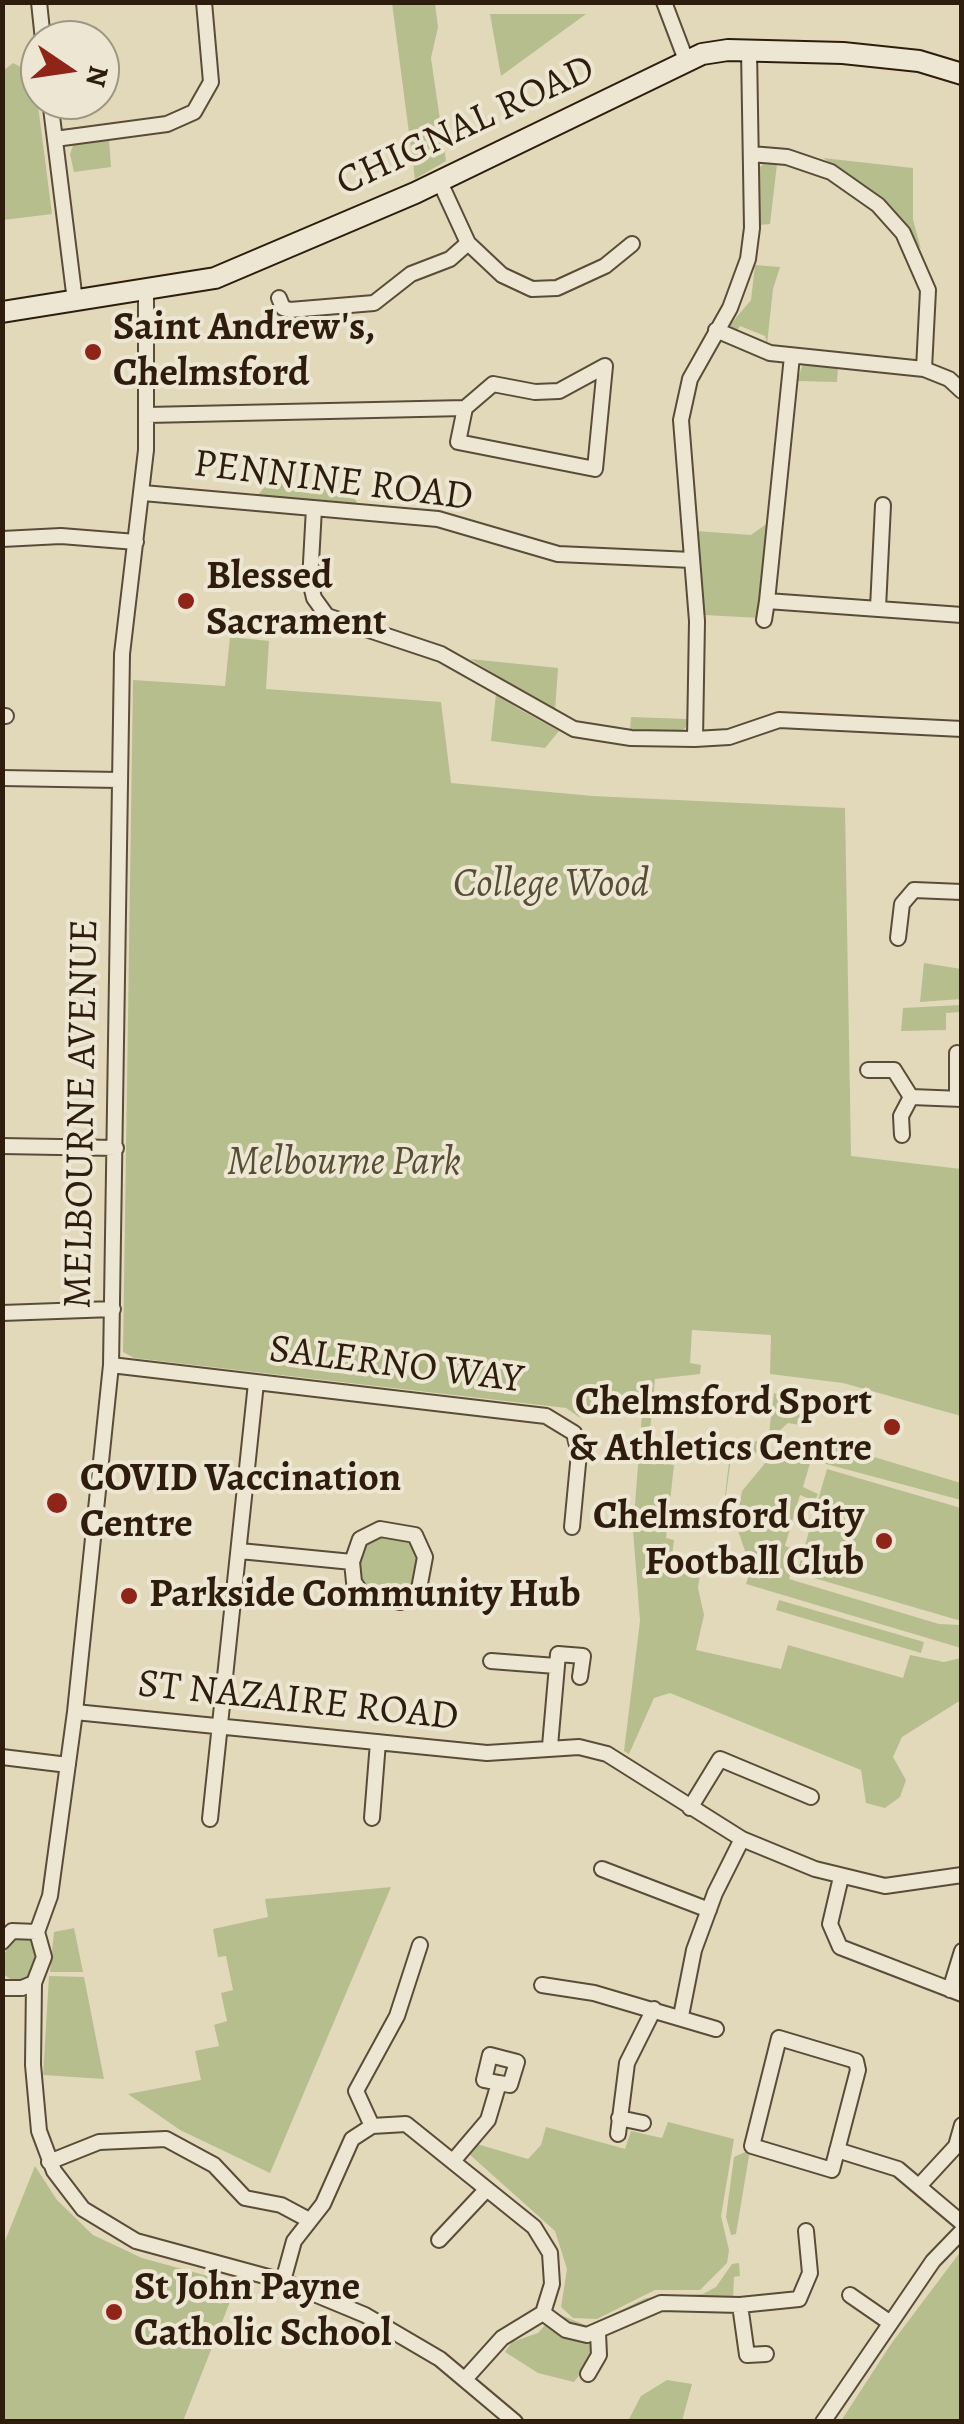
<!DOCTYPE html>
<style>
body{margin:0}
#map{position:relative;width:964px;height:2424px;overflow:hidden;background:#e2d9bb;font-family:Alegreya,serif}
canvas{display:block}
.frame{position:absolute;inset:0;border:5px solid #2e1d0d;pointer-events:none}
.north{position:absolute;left:20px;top:20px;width:100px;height:100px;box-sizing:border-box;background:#ece6d3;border:2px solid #a09684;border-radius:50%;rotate:103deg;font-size:28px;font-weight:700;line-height:40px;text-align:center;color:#2e1d0d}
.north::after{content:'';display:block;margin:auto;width:35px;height:45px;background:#8f2418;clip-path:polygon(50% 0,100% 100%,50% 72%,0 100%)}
</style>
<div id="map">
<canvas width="964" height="2424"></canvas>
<div class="frame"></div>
<div class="north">N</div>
</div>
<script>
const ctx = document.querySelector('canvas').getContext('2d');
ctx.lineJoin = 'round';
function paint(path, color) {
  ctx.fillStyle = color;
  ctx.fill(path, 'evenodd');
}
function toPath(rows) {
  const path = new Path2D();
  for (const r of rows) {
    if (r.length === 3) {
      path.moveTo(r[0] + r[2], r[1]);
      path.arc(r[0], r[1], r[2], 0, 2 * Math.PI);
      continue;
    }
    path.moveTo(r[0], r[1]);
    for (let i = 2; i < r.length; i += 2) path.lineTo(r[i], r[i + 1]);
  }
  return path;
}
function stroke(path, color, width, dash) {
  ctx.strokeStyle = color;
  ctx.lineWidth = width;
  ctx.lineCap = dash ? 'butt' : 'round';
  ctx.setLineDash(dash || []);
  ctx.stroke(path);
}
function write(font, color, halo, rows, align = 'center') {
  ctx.font = font + ' Alegreya,serif';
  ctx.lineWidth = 8;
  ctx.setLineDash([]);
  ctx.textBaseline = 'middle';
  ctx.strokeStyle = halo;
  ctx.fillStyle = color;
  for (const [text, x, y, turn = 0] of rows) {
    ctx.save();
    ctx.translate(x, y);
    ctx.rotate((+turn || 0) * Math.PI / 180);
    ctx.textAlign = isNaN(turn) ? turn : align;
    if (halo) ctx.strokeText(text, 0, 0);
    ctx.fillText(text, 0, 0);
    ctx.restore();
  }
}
const green = toPath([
 [392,3,435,3,438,27,431,58,446,161,415,179],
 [490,14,586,14,501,76],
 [13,63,34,74,52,214,3,220,3,71],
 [109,139,111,167,74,172,70,154,74,143],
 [823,158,913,168,913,220,921,249,884,202],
 [765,162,777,164,770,224,760,225,759,168],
 [755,265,780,267,773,289,767,344,765,336,740,326,736,333,729,326,751,300],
 [803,364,838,367,837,382,797,381],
 [269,482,348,489,358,504,257,496],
 [772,520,760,618,704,615,696,531,751,535],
 [230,637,269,641,266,689,441,702,451,783,593,796,845,808,851,1156,961,1169,961,1416,843,1383,770,1374,771,1335,692,1330,690,1363,701,1365,700,1374,655,1379,647,1461,674,1465,666,1538,674,1540,672,1556,702,1560,698,1588,704,1615,696,1650,781,1669,788,1645,903,1678,910,1655,944,1662,961,1658,961,1700,902,1737,893,1757,906,1780,900,1797,885,1808,866,1803,861,1770,670,1693,654,1698,629,1754,624,1751,640,1621,633,1530,642,1414,591,1411,579,1417,566,1408,134,1358,123,1352,133,680,225,686],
 [470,659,558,668,555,711],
 [496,694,519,709,559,731,545,748,491,741],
 [631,717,687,719,687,726,682,731,630,732],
 [924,963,961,969,961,999,920,1002],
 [961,1005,961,1012,946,1013,946,1030,901,1031,903,1008],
 [774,1393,795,1399,812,1427,788,1423,748,1460,731,1459,720,1536,730,1454,747,1456,750,1441,768,1442],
 [803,1444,837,1446,961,1483,961,1500,811,1460,803,1487,818,1494,815,1501,800,1495,785,1546,798,1550,789,1579,939,1624,961,1625,961,1648,746,1584,751,1568,736,1525,742,1491,771,1456],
 [827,1469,961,1508,961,1621,797,1573],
 [388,1565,32],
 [779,1600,924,1642,921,1653,776,1610],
 [391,1887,270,2173,180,2130,128,2094,201,2080,195,2051,219,2046,214,2025,227,2021,221,1993,233,1990,226,1956,218,1957,213,1929,268,1917,265,1899],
 [74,1928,83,1972,50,1972,54,1932],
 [12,1937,31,1937,36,1944,32,1975,24,1981,15,1982,3,1974,3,1958],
 [49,1976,84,1977,104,2079,43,2075],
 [668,2122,734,2139,721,2216,729,2250,727,2263,700,2290,655,2290,597,2319,573,2318,561,2307,567,2269,555,2231,468,2153,477,2144,528,2159,541,2145,546,2127,625,2149,631,2131,662,2138],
 [750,2150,736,2234,731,2235,726,2217,734,2157],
 [35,2166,57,2200,93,2235,142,2258,237,2284,183,2421,3,2419,3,2246],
 [961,2251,961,2421,841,2421,891,2344],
 [739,2263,740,2276,734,2277,733,2298,673,2298,581,2331,555,2317,558,2314,588,2326,646,2298,703,2294,716,2287,732,2264],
 [548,2322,596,2338,594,2356,574,2382,538,2373,505,2352,512,2342,538,2333],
 [667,2380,692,2384,682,2421,628,2421,641,2396]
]);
const street = toPath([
 [39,2,43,40],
 [664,2,686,60],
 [50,100,75,301],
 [55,139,167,124,194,112,211,82,204,2],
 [751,154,787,157,831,172,878,205,903,233,928,290,924,369],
 [439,180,468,243,502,275,532,289,557,288,605,266,632,244],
 [279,298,283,308,290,310,374,303,411,274,450,259,468,243],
 [716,330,770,353,924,369,949,379,962,391],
 [792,356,767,601,962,615],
 [605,366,595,469,458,442,465,408,493,384,535,392,559,391,605,366],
 [147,415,465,408],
 [143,493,438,519,558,554,692,560],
 [314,508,310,581,314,598,327,616,441,654,574,729,631,738,695,739,729,737,779,720,962,729],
 [2,539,61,536,136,542],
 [878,608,883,505],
 [764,620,767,601],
 [2,716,6,716],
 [695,739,697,621,681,420,690,379,730,308,748,259,752,228,749,50],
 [2,778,119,780],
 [898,938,902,904,914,890,962,892],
 [868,1070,894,1070,911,1097],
 [957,1098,957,1053],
 [902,1135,901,1116,911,1097,962,1099],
 [2,1146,116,1148],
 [2,1313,113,1309],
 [111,1365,546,1416,574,1433,579,1453,572,1527],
 [240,1551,352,1562,354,1582,362,1594,400,1602,419,1589,425,1557,415,1535,380,1529,360,1539,352,1562],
 [491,1661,556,1666],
 [75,1712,487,1753,579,1747,607,1754,742,1839,815,1869,885,1886,962,1875],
 [550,1746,558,1654,583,1656,580,1677],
 [2,1757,68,1765],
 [690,1808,720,1759,811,1797],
 [372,1818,378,1742],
 [210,1819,256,1383],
 [602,1869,709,1910],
 [841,1877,830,1924,840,1947,962,1994],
 [2,1942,12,1931,37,1932],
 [34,1983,33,2065,39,2131,54,2171,83,2209,136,2241,283,2281,365,2315,440,2359,515,2422],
 [542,1985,594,1993,716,2029],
 [2,1988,22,1988,34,1983,44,1957,37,1932,50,1896,75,1712,111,1365,122,654,146,450,146,291],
 [950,1990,962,1951],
 [681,2016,694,1950,715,1893,742,1839],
 [779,2038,856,2061,858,2070,832,2170,752,2146,779,2038],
 [619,2118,643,2123],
 [372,2126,356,2091,397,2016,420,1945],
 [618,2134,627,2063,654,2009],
 [837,2150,898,2169,962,2223],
 [454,2160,488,2120,499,2083,510,2085,517,2062,490,2055,484,2080,499,2083],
 [49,2162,99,2142,166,2139,214,2165,245,2198,281,2205,309,2220],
 [920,2185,956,2146,962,2125],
 [439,2240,485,2191],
 [283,2281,294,2241,323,2204,352,2139,372,2126,406,2124,534,2227,550,2253,552,2284,543,2313,502,2338,466,2378],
 [850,2295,889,2322],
 [740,2305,747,2355,766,2354],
 [543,2313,566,2330,587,2335,661,2303,740,2305,799,2299,810,2273,806,2231],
 [588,2374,599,2355,598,2333],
 [823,2422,933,2261,962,2231]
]);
const secondary = toPath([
 [2,312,215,278,415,193,702,54,728,50,843,53,919,61,962,74]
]);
const markers = [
 [93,352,10,"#8f2418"],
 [186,601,10,"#8f2418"],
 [892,1427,10,"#8f2418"],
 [57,1503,12,"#8f2418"],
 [884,1541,10,"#8f2418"],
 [129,1596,10,"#8f2418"],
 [114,2312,10,"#8f2418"]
];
const streetNames = [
 ["CHIGNAL ROAD",466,127,-25],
 ["PENNINE ROAD",333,482,7],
 ["MELBOURNE AVENUE",83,1114,-89],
 ["SALERNO WAY",396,1366,7],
 ["ST NAZAIRE ROAD",298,1702,6]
];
const poiNames = [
 ["Saint Andrew's,",113,329],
 ["Chelmsford",113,375],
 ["Blessed",206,578],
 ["Sacrament",206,624],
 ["Chelmsford Sport",872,1404,"right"],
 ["& Athletics Centre",872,1450,"right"],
 ["COVID Vaccination",80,1480],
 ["Centre",80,1526],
 ["Chelmsford City",864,1518,"right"],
 ["Football Club",864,1564,"right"],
 ["Parkside Community Hub",149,1596],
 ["St John Payne",134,2289],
 ["Catholic School",134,2335]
];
const parkNames = [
 ["College Wood",551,886],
 ["Melbourne Park",344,1164]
];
paint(green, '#b6be8e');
stroke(street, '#5b4c38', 18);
stroke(secondary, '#2e1d0d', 24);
stroke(street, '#ece6d3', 14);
stroke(secondary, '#ece6d3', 20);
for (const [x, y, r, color] of markers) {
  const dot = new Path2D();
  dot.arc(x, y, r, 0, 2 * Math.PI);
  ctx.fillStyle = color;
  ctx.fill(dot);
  stroke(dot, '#ece6d3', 4);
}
write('40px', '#2e1d0d', '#ece6d3', streetNames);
write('bold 40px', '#2e1d0d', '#ece6d3', poiNames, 'left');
write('italic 40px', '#574d34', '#ece6d3', parkNames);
</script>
